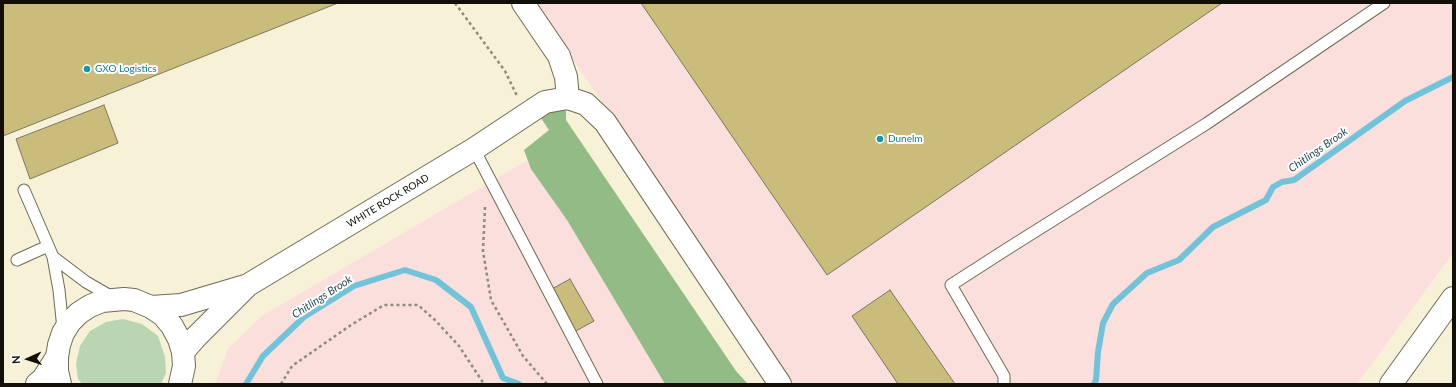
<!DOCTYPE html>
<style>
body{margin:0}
#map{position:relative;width:1456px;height:387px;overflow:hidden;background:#f6f1d7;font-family:Lato,sans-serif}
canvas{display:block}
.frame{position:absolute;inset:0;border:4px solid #110f07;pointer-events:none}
.north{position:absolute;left:8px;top:339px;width:40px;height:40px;-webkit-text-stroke:3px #fff;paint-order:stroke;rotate:267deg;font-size:11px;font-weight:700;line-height:16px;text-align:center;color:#110f07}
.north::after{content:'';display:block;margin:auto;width:14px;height:18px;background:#110f07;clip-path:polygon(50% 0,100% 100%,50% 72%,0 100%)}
</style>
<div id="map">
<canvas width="1456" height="387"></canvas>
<div class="frame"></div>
<div class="north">N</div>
</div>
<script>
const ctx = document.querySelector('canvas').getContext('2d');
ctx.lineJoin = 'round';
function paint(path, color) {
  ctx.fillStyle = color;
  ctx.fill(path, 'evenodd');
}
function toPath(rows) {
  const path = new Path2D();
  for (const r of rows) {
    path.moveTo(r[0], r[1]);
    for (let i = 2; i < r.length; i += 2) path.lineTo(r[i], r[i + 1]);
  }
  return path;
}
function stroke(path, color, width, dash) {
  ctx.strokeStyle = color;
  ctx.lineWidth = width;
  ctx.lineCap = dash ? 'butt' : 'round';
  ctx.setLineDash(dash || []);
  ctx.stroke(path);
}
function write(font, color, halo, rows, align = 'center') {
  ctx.font = font + ' Lato,sans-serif';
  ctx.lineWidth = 4;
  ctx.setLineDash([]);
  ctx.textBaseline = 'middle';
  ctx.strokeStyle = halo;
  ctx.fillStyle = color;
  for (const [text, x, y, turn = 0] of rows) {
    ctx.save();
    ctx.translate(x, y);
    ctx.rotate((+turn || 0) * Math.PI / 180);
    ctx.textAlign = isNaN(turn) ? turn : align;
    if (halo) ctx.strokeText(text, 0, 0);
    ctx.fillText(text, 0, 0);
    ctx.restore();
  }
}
const commercial = toPath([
 [535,3,1453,3,1453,253,1357,384,793,384],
 [545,150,720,384,215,384,228,349,262,316]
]);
const green = toPath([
 [123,319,142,324,158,336,165,357,166,373,161,384,82,384,78,379,76,364,80,346,90,331,106,322]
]);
const forest = toPath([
 [559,100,566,111,566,120,736,371,748,384,665,384,567,220,531,169,524,150,549,130,541,118]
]);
const stream = toPath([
 [246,384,263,356,304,317,354,286,405,270,436,280,471,307,503,378,519,384],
 [1094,384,1096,380,1098,352,1103,323,1113,304,1147,273,1179,260,1213,227,1266,200,1273,187,1282,182,1294,180,1405,101,1453,77]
]);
const building = toPath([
 [3,3,338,3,3,136,3,3],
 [641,3,1222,3,827,275,641,3],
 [104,105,118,143,30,179,16,139,104,105],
 [570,279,594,321,574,332,550,290,570,279],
 [890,290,955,384,898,384,852,316,890,290]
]);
const path = toPath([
 [455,3,505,71,517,96],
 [485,207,483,251,491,300,523,356,547,384],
 [281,384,292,366,351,325,384,305,418,305,435,320,459,346,484,384]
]);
const lane = toPath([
 [474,149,597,384],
 [24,190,53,257,59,290,63,329],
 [53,257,86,282,112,297],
 [17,260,48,246],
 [1004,384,1004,376,951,285,1007,249,1206,124,1384,3]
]);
const street = toPath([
 [523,3,559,56,566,77,568,98],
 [151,307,181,305,245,286],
 [183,352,196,337,248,285,474,149,545,102,568,98,586,104,605,122,780,384],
 [1391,384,1453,298]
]);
const secondary = toPath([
 [37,384,43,379,57,357],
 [60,384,57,371,57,357,59,345,63,333,70,322,79,313,90,306,102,301,124,299,134,300,151,307,163,315,172,326,179,339,183,352,184,366,180,384]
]);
const markers = [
 [87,69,4,"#0f9aa8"],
 [880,139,4,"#0f9aa8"]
];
const cultureNames = [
 ["GXO Logistics",95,69],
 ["Dunelm",888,139]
];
const streetNames = [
 ["WHITE ROCK ROAD",388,201,-31]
];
const waterNames = [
 ["Chitlings Brook",1318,150,-35],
 ["Chitlings Brook",322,297,-33]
];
paint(commercial, '#fadfdd');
paint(green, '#bad5b1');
paint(forest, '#93bb86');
stroke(stream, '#70c3d8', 6);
paint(building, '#cabc7b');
stroke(building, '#7c7761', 1);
stroke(lane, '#6f6b55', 13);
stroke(street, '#6f6b55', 24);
stroke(secondary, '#6f6b55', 24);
stroke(path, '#8f8c7a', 2.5, [3, 3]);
stroke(lane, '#fff', 11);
stroke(street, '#fff', 22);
stroke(secondary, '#fff', 22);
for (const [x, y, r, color] of markers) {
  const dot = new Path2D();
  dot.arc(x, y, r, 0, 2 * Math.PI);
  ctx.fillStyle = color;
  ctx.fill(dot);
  stroke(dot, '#fff', 1.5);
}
write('10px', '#0d838f', '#fff', cultureNames, 'left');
write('10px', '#110f07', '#fff', streetNames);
write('italic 11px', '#234a53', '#fff', waterNames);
</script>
